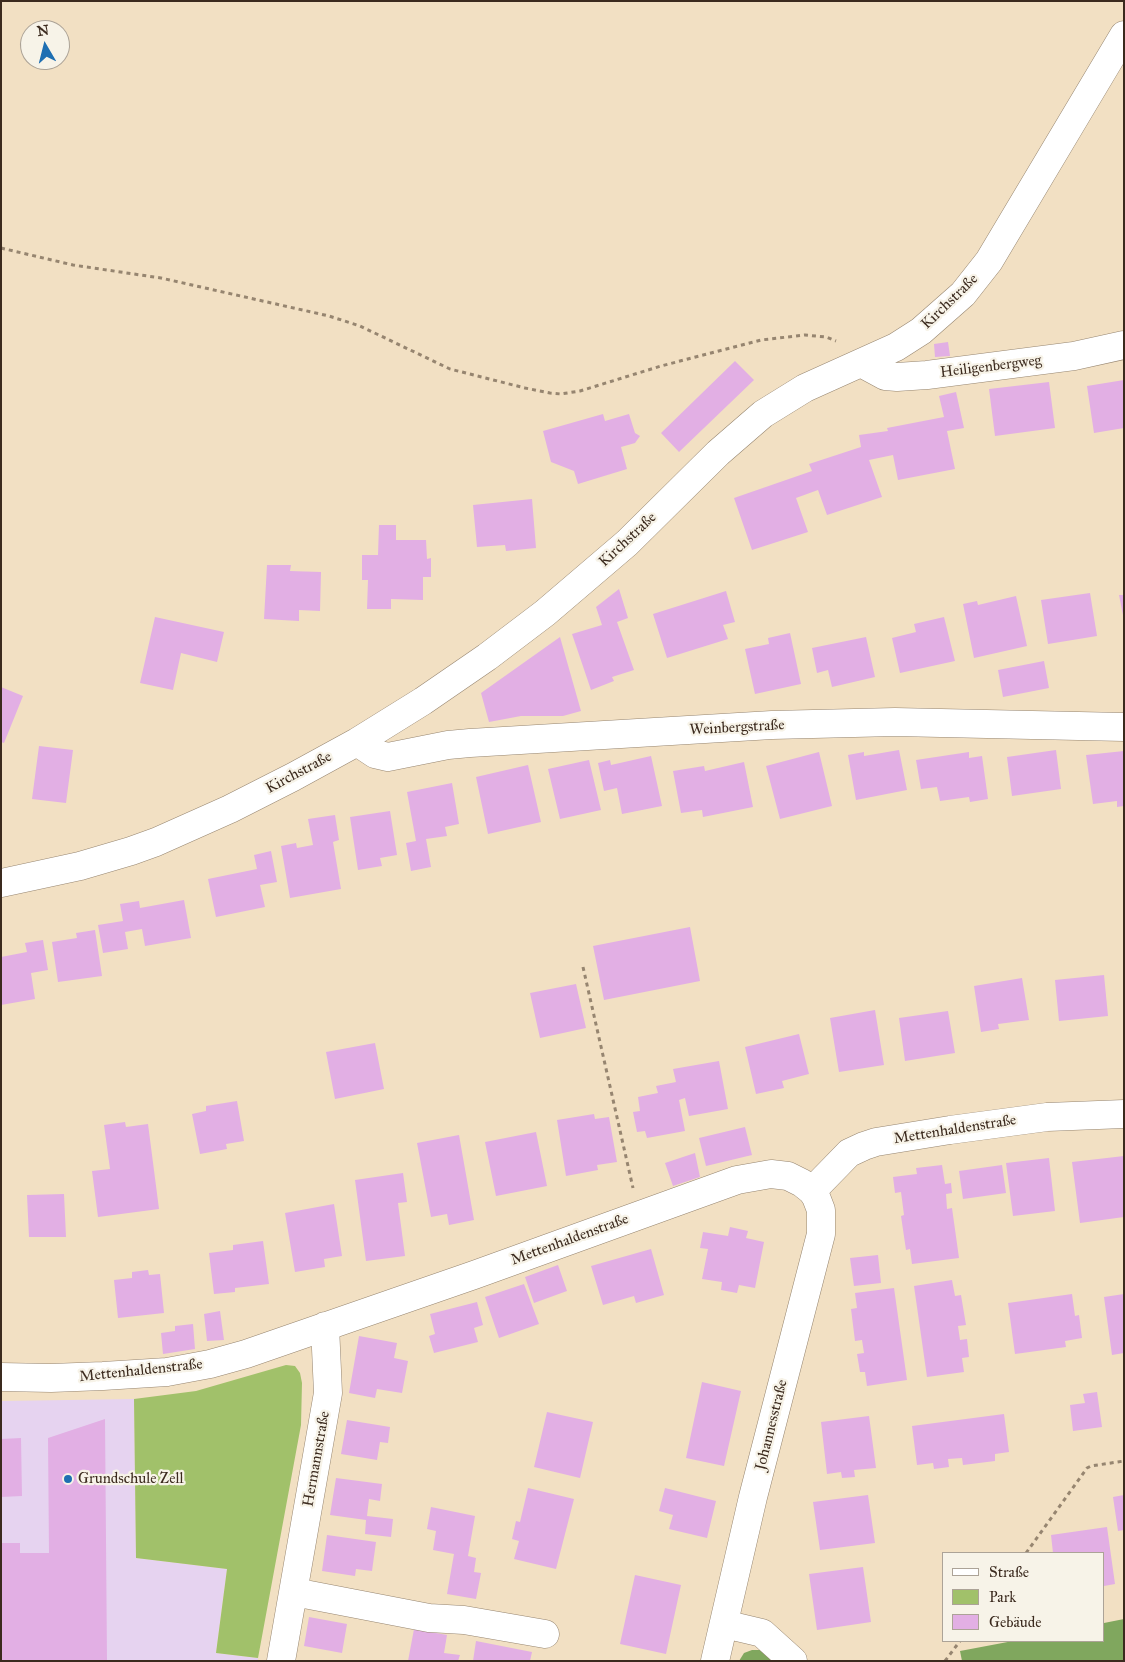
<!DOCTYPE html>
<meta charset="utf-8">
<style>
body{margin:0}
#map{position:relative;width:1125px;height:1662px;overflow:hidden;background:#f2e0c3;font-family:"IM FELL Great Primer",serif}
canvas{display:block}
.frame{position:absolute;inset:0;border:2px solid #3b2a1e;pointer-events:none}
.legend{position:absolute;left:942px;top:1552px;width:162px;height:90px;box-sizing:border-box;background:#f7f3e8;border:1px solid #aca397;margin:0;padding:6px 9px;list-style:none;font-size:15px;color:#3b2a1e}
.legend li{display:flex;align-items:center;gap:10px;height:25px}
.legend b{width:25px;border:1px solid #aca397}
.north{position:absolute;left:20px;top:20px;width:50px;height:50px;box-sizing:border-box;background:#f7f3e8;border:1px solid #aca397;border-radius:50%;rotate:352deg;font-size:14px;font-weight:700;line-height:20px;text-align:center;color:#3b2a1e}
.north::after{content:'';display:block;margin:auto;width:18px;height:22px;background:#1f6fb2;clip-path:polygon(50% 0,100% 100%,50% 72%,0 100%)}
</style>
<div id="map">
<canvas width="1125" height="1662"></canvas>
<div class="frame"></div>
<ul class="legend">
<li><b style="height:6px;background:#fff"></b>Straße</li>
<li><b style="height:14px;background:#a1c16a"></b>Park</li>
<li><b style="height:14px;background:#e2afe4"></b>Gebäude</li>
</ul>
<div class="north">N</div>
</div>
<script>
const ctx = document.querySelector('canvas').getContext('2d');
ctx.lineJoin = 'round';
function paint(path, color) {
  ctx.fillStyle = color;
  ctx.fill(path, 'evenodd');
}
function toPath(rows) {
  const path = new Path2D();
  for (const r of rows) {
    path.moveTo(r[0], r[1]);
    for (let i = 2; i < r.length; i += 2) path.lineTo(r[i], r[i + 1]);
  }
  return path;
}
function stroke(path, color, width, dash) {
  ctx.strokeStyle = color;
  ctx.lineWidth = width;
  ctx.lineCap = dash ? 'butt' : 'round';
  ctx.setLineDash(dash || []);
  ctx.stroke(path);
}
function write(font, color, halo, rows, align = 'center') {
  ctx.font = font + ' "IM FELL Great Primer",serif';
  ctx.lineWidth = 4.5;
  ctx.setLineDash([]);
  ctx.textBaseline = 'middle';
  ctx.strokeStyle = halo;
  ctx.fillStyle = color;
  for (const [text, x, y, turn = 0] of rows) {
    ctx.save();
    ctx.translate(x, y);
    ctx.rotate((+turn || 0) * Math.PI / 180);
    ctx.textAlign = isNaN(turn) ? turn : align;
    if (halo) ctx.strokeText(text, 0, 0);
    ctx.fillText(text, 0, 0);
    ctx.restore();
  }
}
const built = toPath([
 [134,1399,136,1558,227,1569,216,1653,258,1658,258,1661,1,1661,1,1401]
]);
const green = toPath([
 [286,1365,295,1366,300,1373,302,1383,301,1425,258,1658,216,1653,227,1569,136,1558,134,1399,196,1391]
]);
const forest = toPath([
 [1124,1619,1124,1661,962,1661,960,1651,1013,1641,1104,1641,1104,1623],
 [752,1650,763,1650,779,1661,739,1661,744,1653]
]);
const building = toPath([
 [948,342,950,356,935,357,934,344],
 [735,361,754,380,679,452,661,433],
 [1124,380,1124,428,1094,433,1087,386],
 [1049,382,1055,428,995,436,989,389],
 [956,392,964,428,947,431,955,469,898,480,893,455,869,460,882,497,827,515,818,490,796,498,808,532,752,550,734,498,812,471,809,464,861,447,859,435,888,431,887,428,944,417,939,396],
 [603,414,605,421,629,414,635,433,640,436,635,443,621,447,627,469,578,484,574,471,551,462,543,431],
 [532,499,536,548,506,551,505,545,477,547,473,505],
 [379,525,396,525,396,540,426,540,427,559,431,558,431,577,423,577,423,600,391,599,391,609,367,609,368,580,362,580,362,555,378,555],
 [267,565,291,565,290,571,321,572,320,611,299,610,299,621,264,619],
 [619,589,628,618,617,622,634,670,612,677,614,681,591,690,572,634,602,625,596,607],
 [726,591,735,622,723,625,728,639,667,658,653,614],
 [1090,593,1097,636,1048,644,1041,600],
 [1119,595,1124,595,1124,615,1123,615],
 [1016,596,1027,646,974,658,963,604,977,601,978,605],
 [155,617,224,632,217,662,181,653,173,690,140,683],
 [944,617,955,661,900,673,892,638,916,632,914,624],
 [790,633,801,684,755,694,745,649,769,644,768,638],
 [560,637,581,711,563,716,521,716,489,722,481,693],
 [866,637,875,677,832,687,828,670,817,673,812,648],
 [1044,661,1049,688,1003,697,998,670],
 [1,687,23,696,4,743,1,742],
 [39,746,73,750,66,803,32,799],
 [899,750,907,790,856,800,848,755,864,752,864,756],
 [1056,750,1061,789,1012,796,1007,757],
 [1124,751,1124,806,1117,807,1117,801,1093,804,1086,755],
 [819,752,832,806,780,819,766,766],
 [969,752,969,758,982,756,988,799,970,802,969,797,940,801,937,787,921,789,916,760],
 [651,756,662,806,622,814,617,788,604,791,598,763,610,760,611,765],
 [589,760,601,810,560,819,548,769],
 [744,762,753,807,703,817,702,810,681,813,673,771,704,766,705,771],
 [528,765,541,822,488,834,476,777],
 [452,783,459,824,445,827,447,836,426,839,431,867,411,871,406,843,416,841,407,792],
 [390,811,397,855,380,858,382,866,358,870,350,817],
 [335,815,339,840,333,842,341,889,290,898,281,846,296,843,297,848,313,845,308,819],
 [271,851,277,882,260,885,265,907,216,917,208,879,257,869,254,855],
 [184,900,191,938,145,946,142,929,125,932,128,949,103,953,98,925,123,921,120,904,139,901,140,908],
 [690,927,700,981,604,1000,593,946],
 [95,930,102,976,58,982,52,942,77,938,76,933],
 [43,940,48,970,31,973,35,999,1,1005,1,957,27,952,25,943],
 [1104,975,1108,1016,1059,1021,1055,980],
 [1022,978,1029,1020,998,1024,999,1029,981,1032,974,986],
 [576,984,586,1028,540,1038,530,993],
 [875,1010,884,1065,839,1072,830,1018],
 [948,1011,955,1053,905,1061,899,1018],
 [799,1034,809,1074,782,1081,784,1088,756,1094,745,1047],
 [375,1043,384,1089,335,1099,326,1052],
 [719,1061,728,1109,689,1116,685,1098,679,1100,685,1131,647,1138,645,1131,637,1132,633,1112,640,1111,638,1097,658,1093,656,1086,676,1082,673,1069],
 [237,1101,244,1141,226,1144,227,1149,200,1154,192,1114,206,1111,206,1106],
 [594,1114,595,1119,609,1117,617,1162,597,1165,598,1170,566,1176,557,1120],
 [125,1122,126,1127,148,1124,159,1209,98,1217,92,1171,110,1169,104,1125],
 [745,1127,752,1155,706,1166,699,1138],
 [536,1132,547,1186,496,1196,485,1142],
 [459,1135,474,1220,449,1225,447,1214,431,1217,417,1143],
 [695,1153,700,1177,673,1186,665,1163],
 [1124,1156,1124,1217,1080,1223,1072,1162],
 [1049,1158,1055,1211,1013,1216,1006,1163],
 [942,1165,945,1184,951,1183,952,1193,946,1194,947,1209,952,1208,959,1258,912,1264,910,1249,906,1250,901,1216,904,1215,901,1192,895,1193,893,1177,917,1174,916,1168],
 [1002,1165,1006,1193,963,1199,959,1171],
 [403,1173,407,1202,398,1203,405,1256,366,1261,355,1180],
 [64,1194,66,1237,29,1237,27,1195],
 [334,1204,342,1256,324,1259,325,1267,295,1272,285,1213],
 [730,1227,748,1231,746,1238,764,1242,755,1288,739,1285,737,1293,721,1290,722,1282,702,1279,708,1249,700,1248,703,1232,728,1236],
 [263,1241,269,1284,235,1288,235,1292,214,1294,209,1253,233,1250,233,1245],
 [651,1249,664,1295,636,1303,634,1296,603,1305,591,1266],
 [878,1255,881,1283,854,1286,850,1258],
 [558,1265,567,1291,534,1303,525,1277],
 [148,1270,149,1275,160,1274,164,1313,118,1318,114,1280,132,1278,132,1272],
 [952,1280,955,1296,961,1295,966,1325,958,1326,960,1340,967,1339,969,1357,962,1358,964,1372,927,1377,914,1286],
 [524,1284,539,1324,499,1338,485,1297],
 [894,1288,907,1380,867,1386,865,1372,860,1372,857,1354,864,1353,862,1340,855,1341,851,1309,857,1308,855,1293],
 [1072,1294,1075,1316,1079,1315,1082,1338,1065,1341,1066,1347,1015,1354,1008,1303],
 [1124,1294,1124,1353,1112,1355,1104,1297],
 [477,1302,483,1325,474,1328,478,1342,434,1353,429,1336,435,1334,430,1314],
 [220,1311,224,1340,207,1341,204,1314],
 [193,1324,195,1349,163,1354,161,1333,175,1331,175,1326],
 [359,1336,397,1343,394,1358,408,1361,402,1393,377,1389,375,1398,349,1393],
 [702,1382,741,1391,724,1466,686,1458],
 [1097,1392,1102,1427,1073,1431,1070,1405,1085,1403,1083,1394],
 [547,1412,593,1422,580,1478,534,1467],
 [1004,1414,1009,1452,995,1454,995,1461,963,1465,962,1458,948,1459,949,1467,934,1469,933,1463,917,1465,912,1426],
 [869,1416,876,1468,854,1470,855,1477,842,1478,841,1472,827,1474,821,1422],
 [105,1419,107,1661,1,1661,1,1543,20,1543,20,1553,49,1553,48,1438],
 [347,1420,390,1427,388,1443,380,1442,377,1460,341,1454],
 [21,1438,22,1496,1,1497,1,1439],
 [336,1478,382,1484,380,1501,369,1499,367,1516,393,1519,391,1537,365,1534,366,1520,330,1515],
 [528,1488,574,1499,556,1569,514,1559,519,1541,512,1539,516,1521,520,1522],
 [665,1488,716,1501,707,1538,669,1529,673,1515,659,1511],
 [868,1495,875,1543,820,1550,813,1502],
 [1124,1495,1124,1530,1118,1531,1113,1497],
 [431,1507,475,1516,468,1556,476,1558,474,1572,481,1573,476,1599,447,1594,454,1554,433,1550,436,1531,427,1529],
 [1107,1527,1115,1584,1104,1586,1104,1553,1053,1553,1051,1535],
 [327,1535,376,1542,372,1571,356,1569,355,1576,322,1571],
 [863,1567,871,1622,817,1630,809,1574],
 [635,1575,681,1585,666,1654,620,1644],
 [309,1617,347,1624,342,1653,304,1646],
 [414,1629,447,1635,444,1653,460,1655,458,1661,408,1661],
 [476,1641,532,1652,530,1661,473,1661]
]);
const path = toPath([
 [1,248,73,265,161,278,329,316,360,326,450,369,525,388,550,393,561,394,580,391,661,366,761,340,805,335,826,337,836,341],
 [583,967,633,1188],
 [1026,1553,1087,1468,1091,1466,1124,1461],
 [945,1661,960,1641]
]);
const minor = toPath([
 [861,363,885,376,897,377,927,375,1074,356,1124,345],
 [357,742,375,754,388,757,448,745,470,743,772,725,895,722,1124,727],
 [1,883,80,866,131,851,156,842,230,809,293,777,357,742,423,701,487,657,545,613,627,543,718,453,763,414,805,388,896,347,921,331,963,294,989,261,1124,35],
 [812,1191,849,1153,864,1146,876,1142,950,1130,1047,1117,1124,1114],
 [1,1377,51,1378,103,1376,167,1372,210,1364,246,1354,474,1275,737,1180,771,1174,788,1176,802,1183,812,1191,816,1197,821,1210,821,1234,753,1497,715,1661],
 [294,1592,429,1618,464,1620,545,1634],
 [724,1624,762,1633,793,1661],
 [281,1661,328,1393,325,1326]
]);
const markers = [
 [68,1479,5,"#1f6fb2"]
];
const streetNames = [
 ["Kirchstraße",950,302,-44],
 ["Heiligenbergweg",991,367,-7],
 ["Kirchstraße",628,540,-43],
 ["Weinbergstraße",737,728,-3],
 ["Kirchstraße",299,773,-28],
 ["Mettenhaldenstraße",955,1130,-9],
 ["Mettenhaldenstraße",570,1240,-20],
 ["Mettenhaldenstraße",141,1371,-6],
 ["Johannesstraße",772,1425,-76],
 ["Hermannstraße",317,1459,-80]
];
const poiNames = [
 ["Grundschule Zell",78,1479]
];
paint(built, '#e6d3f0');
paint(green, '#a1c16a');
paint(forest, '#80a75e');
paint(building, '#e2afe4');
stroke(minor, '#968570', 29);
stroke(path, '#968570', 3, [4, 4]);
stroke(minor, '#fff', 28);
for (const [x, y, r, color] of markers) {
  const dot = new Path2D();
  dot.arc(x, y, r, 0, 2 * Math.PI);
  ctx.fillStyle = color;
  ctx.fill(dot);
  stroke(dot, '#f7f3e8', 2);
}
write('15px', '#3b2a1e', '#f7f3e8', streetNames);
write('15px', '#3b2a1e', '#f7f3e8', poiNames, 'left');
</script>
